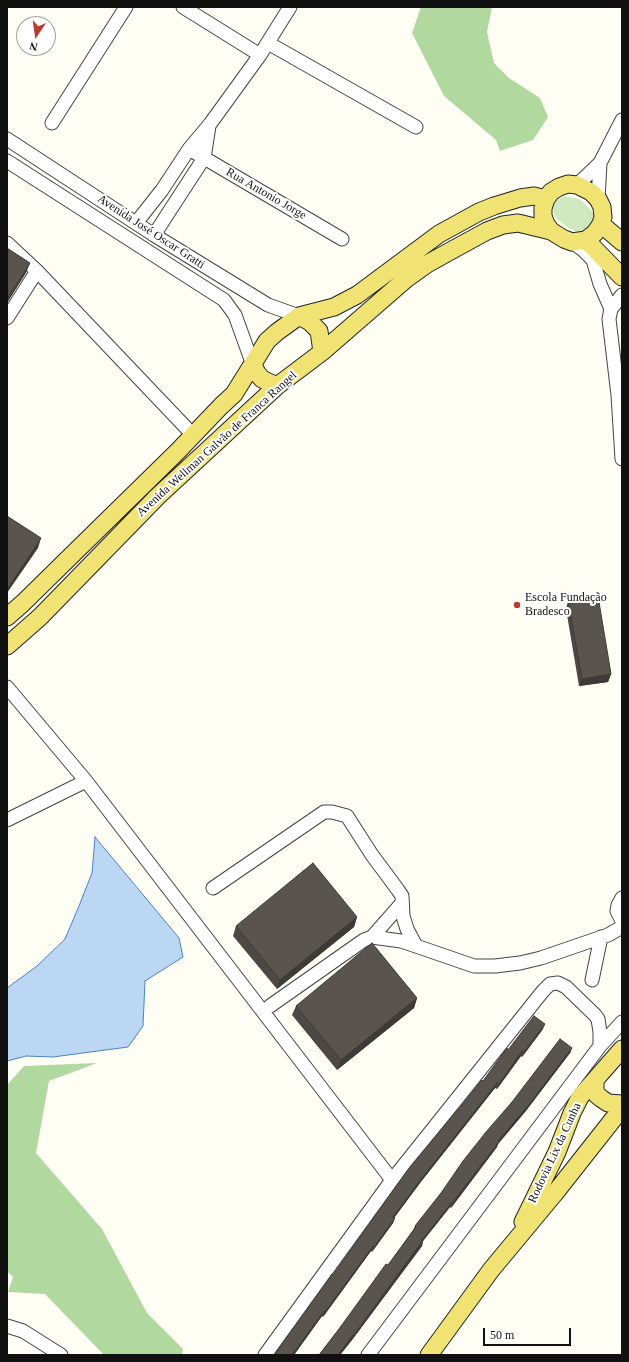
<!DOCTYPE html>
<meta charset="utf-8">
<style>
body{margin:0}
#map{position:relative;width:629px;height:1362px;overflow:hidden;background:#fefef5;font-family:"Times New Roman",serif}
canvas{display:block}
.frame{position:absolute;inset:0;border:8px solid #111;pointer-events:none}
.north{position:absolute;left:16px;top:16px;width:40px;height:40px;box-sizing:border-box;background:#fff;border:1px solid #a0a0a0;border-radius:50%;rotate:193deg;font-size:11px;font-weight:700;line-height:16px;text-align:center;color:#111}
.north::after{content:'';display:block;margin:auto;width:14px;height:18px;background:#ba3c2f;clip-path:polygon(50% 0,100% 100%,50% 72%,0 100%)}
.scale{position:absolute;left:483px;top:1328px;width:88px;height:18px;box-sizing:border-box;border:2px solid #111;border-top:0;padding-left:5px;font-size:12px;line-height:14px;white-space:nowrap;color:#111;-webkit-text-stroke:3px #fff;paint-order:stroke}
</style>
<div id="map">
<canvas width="629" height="1362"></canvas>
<div class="frame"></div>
<div class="north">N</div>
<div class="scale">50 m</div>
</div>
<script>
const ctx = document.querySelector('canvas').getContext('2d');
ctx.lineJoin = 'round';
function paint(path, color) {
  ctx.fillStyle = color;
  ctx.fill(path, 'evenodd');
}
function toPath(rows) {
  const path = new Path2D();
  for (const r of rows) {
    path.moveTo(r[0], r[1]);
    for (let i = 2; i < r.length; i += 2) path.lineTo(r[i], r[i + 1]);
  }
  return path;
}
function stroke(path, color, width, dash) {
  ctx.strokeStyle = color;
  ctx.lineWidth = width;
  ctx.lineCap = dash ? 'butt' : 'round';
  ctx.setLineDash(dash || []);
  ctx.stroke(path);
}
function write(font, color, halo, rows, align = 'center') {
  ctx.font = font + ' "Times New Roman",serif';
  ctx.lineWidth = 4;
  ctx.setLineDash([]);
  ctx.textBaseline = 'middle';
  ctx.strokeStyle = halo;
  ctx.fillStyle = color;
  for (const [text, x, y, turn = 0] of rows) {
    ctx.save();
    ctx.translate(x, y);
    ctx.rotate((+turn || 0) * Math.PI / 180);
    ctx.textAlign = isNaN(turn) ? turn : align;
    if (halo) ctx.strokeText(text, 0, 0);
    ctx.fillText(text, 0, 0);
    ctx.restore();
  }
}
const green = toPath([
 [564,196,579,199,583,202,592,211,595,217,590,231,579,233,567,227,557,219,554,215,553,207,557,200]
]);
const forest = toPath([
 [421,7,492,7,487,32,494,63,509,78,540,98,548,117,533,140,500,151,496,140,444,96,412,33],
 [97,1063,49,1081,36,1153,102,1229,147,1313,183,1349,182,1355,103,1354,45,1294,8,1292,13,1277,7,1271,7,1085,24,1066]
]);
const water = toPath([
 [95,837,179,938,183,957,145,981,143,1026,128,1047,53,1057,26,1056,7,1061,7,988,37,966,65,939,79,906,92,873,95,837]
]);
const minor = toPath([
 [183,7,260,55],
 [268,43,416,127],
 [52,123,126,7],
 [7,139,154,235,268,305,299,316],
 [189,149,342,239],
 [7,161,224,300,235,315,253,365],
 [577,185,600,163,622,120],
 [598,199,600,163],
 [136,223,162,190,189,149,210,124,260,55,290,7],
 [154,235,204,158,209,126],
 [572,242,583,250,593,260,600,284,611,309,609,319,618,395,622,459],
 [7,243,37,271,193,435],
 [611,309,622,295],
 [7,318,37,271],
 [7,687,86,781,392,1180],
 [7,820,86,781],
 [213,888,324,812,332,812,347,816,372,855,398,890,402,896,403,916,407,929,416,946],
 [622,898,618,905,617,911,622,921],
 [372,937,402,903],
 [592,980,601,937],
 [270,1006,364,940,372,937,401,941,416,946,474,966,495,966,520,963,541,958,608,935,622,927],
 [600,1046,622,1022],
 [7,1326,23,1331,61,1355],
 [265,1355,392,1180,543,991,550,984,558,983,566,987,595,1015,598,1019,600,1032,600,1046,368,1355]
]);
const major = toPath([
 [601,224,622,242],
 [586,240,622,277],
 [299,316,310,322,319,331,322,352],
 [253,365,257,373,262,379,277,386],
 [7,617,23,603,79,548,178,451,221,406,234,394,267,341,277,332,299,316,334,307,357,295,439,234,479,212,494,206,520,198,534,196,546,199],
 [7,646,40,617,158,496,277,386,322,352,406,279,427,264,454,249,487,231,503,225,518,223,551,231,564,239,572,242,586,240,595,233,601,224,603,217,602,207,598,199,591,192,577,185,568,184,559,187,551,192,546,199,543,208,543,216,546,224,551,231],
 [595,1080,595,1090,597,1095,602,1099,608,1103,622,1104],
 [523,1222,557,1152,572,1113,580,1097,622,1049],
 [429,1355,491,1270,555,1193,622,1108]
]);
const wall = toPath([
 [568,601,611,674,608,682,579,686,566,609],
 [357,917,354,927,277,989,233,936,236,926],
 [417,998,414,1008,337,1070,292,1015,296,1006],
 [543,1029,522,1057,521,1056,497,1089,495,1088,420,1183,394,1218,393,1223,372,1252,371,1251,323,1317,322,1316,294,1355,274,1355,458,1110,483,1081,508,1050],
 [572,1048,570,1053,525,1112,498,1144,497,1147,451,1208,450,1207,423,1241,422,1246,352,1340,340,1355,319,1355,388,1265,413,1230,415,1226]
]);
const shadedWall = toPath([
 [30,263,26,273,7,303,7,299],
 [41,538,38,548,7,593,7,589],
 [611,674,608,682,579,686,582,679],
 [357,917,354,927,277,989,280,980],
 [417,998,414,1008,337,1070,341,1060],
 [545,1024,543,1029,522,1057,524,1052],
 [572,1048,570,1053,525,1112,498,1144,497,1147,451,1208,453,1202,498,1141],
 [522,1051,521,1056,497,1089,499,1084],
 [497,1083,495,1088,420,1183,391,1222,393,1217,422,1178],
 [452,1202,450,1207,423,1241,422,1246,352,1340,354,1335,422,1240],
 [395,1218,393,1223,372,1252,374,1247],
 [373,1246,371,1251,323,1317,325,1312],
 [324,1311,322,1316,294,1355,292,1355],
 [353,1335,352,1340,340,1355,338,1355]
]);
const building = toPath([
 [7,248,30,263,7,299,7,248],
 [7,516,41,538,7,589,7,516],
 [598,596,611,674,582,679,568,601,598,596],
 [313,863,357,917,280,980,236,926,313,863],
 [372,943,417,998,341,1060,296,1006,372,943],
 [534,1016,545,1024,524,1052,522,1051,499,1084,497,1083,422,1178,393,1217,395,1218,374,1247,373,1246,325,1312,324,1311,292,1355,274,1355,332,1274,333,1275,409,1168,457,1110,458,1110,482,1080,483,1081,507,1048,508,1050,534,1016],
 [560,1039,572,1048,527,1107,498,1141,499,1142,453,1202,452,1202,422,1240,423,1240,354,1335,353,1335,338,1355,319,1355,339,1329,386,1264,388,1265,416,1227,415,1226,441,1193,463,1161,486,1132,512,1102,560,1039]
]);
const markers = [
 [517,605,4,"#ba3c2f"]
];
const streetNames = [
 ["Rua Antonio Jorge",266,194,30],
 ["Avenida José Oscar Gratti",151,232,33],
 ["Avenida Wellman Galvão de Franca Rangel",217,444,-42],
 ["Rodovia Lix da Cunha",555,1153,-65]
];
const poiNames = [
 ["Escola Fundação",525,598],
 ["Bradesco",525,612]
];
paint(green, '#cfe8bf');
paint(forest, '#b1d89f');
paint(water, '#bcd7f3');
stroke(water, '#4782c6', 1);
stroke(minor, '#444', 15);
stroke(major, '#222', 19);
stroke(minor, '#fff', 13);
stroke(major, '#f0e373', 17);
paint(wall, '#4d4843');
paint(shadedWall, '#3e3b37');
paint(building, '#59544e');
stroke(building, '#3e3b37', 1);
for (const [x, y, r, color] of markers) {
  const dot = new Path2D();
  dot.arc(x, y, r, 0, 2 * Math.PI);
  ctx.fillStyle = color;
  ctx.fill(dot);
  stroke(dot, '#fff', 1.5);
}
write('12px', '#111', '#fff', streetNames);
write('12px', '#111', '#fff', poiNames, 'left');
</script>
